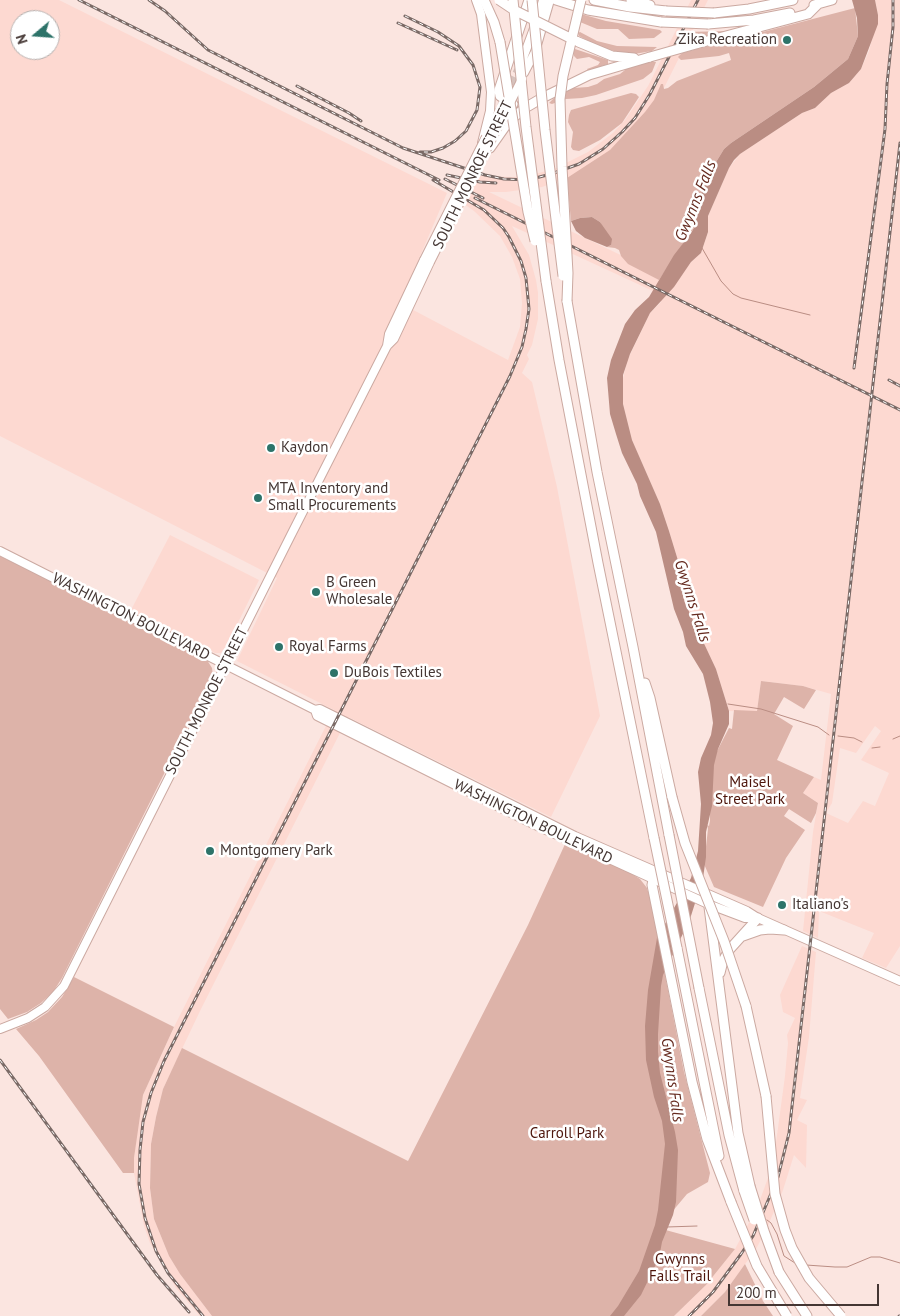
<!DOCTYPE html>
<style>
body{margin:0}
#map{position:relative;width:900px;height:1316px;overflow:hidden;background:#fbe5e0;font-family:"PT Sans",sans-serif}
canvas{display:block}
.north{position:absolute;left:10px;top:10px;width:50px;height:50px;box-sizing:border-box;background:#fff;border:1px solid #b4afad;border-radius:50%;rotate:252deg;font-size:14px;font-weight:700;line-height:20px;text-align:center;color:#443633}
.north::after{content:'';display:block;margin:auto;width:18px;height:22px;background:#2d7369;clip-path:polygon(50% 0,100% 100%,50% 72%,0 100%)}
.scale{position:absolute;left:728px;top:1284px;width:151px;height:22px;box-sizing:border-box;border:2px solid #443633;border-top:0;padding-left:6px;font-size:15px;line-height:18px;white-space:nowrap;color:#443633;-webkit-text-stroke:4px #fff;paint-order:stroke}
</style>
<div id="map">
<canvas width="900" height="1316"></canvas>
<div class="north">N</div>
<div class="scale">200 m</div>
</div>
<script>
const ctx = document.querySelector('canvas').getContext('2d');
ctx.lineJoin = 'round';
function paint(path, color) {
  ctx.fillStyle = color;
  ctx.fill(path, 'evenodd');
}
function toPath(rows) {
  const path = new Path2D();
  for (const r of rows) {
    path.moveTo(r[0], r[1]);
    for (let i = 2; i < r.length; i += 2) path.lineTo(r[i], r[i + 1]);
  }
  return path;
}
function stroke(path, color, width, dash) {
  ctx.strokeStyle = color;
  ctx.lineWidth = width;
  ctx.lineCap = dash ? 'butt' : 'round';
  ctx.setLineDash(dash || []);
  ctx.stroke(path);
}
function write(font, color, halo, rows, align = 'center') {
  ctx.font = font + ' "PT Sans",sans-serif';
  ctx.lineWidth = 5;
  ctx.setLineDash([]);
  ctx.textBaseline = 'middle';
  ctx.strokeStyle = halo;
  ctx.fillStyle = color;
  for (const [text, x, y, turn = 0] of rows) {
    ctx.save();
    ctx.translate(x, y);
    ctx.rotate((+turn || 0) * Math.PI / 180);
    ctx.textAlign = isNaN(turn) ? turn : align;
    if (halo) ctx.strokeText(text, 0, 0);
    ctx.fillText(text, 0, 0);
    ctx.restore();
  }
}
const built = toPath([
 [0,0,59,0,447,193,400,303,508,360,520,327,522,303,520,279,512,257,500,236,474,211,464,204,478,176,513,177,531,175,554,169,588,152,613,133,625,120,648,86,691,0,708,0,665,86,638,126,614,151,576,175,542,187,506,192,489,192,677,282,691,262,701,253,708,232,708,216,729,168,740,154,802,113,815,108,831,93,849,83,861,69,869,51,878,15,875,0,900,0,900,946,886,968,862,958,874,933,819,911,818,938,803,931,813,832,818,803,803,793,814,777,821,780,831,694,803,686,761,681,757,712,729,711,716,669,685,603,683,597,682,582,680,567,669,531,660,504,632,440,623,404,622,383,627,361,650,313,661,302,653,291,512,226,529,255,536,280,538,293,538,319,532,345,527,355,529,359,522,373,532,382,557,487,600,716,551,817,348,717,200,1011,163,1089,156,1117,151,1144,150,1188,154,1219,169,1256,180,1274,212,1316,200,1316,176,1288,150,1243,144,1226,134,1173,134,1158,139,1113,143,1095,174,1027,334,710,237,661,277,578,0,436],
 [20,20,50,20,50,50,20,50],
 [875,726,881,731,861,760,889,773,875,806,863,801,848,823,826,813,832,803,840,748,856,753],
 [170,535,259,580,224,651,220,653,215,653,131,610],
 [802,946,816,952,809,1037,800,1098,807,1100,797,1120,807,1125,806,1168,794,1155,783,1190,767,1228,756,1249,725,1292,701,1316,674,1316,706,1285,735,1249,757,1208,768,1178,775,1150,785,1076,788,1043,787,1035,795,1018,783,1012,780,995]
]);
const green = toPath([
 [855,8,858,36,848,59,814,87,731,143,724,149,710,172,703,187,699,201,695,226,659,280,628,264,621,256,619,250,615,248,607,247,611,245,600,222,592,217,580,218,571,221,567,178,610,150,645,112,654,100,661,84,663,84,664,89,668,88,677,81,731,60,729,53,719,56,681,60,678,57,682,53],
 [581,14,606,21,660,30,662,32,654,38,629,39,618,29,597,29,580,22,579,21],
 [730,31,680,43,685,32],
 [580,32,597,41,617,46,657,47,652,51,634,54,617,52,598,46,579,36,578,33],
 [575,49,608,60,608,64,588,71,587,69,598,65,600,62,589,57,577,59,574,56,573,52],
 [651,62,656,62,652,72,643,79,596,95,582,98,566,99,552,104,549,103,555,97,573,88,588,87,597,84,604,79,620,74,630,66],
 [631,93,636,94,639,97,622,123,600,140,579,151,573,150,571,147,573,132,568,122,569,115,571,110],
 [0,556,207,660,212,668,213,676,62,978,53,992,41,1003,27,1012,8,1019,0,1009],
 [761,681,803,686,816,690,804,709,784,697,774,714,793,726,777,760,814,777,803,793,818,803,816,813,811,823,789,809,784,816,805,830,786,858,763,907,714,887,704,864,708,829,707,825,709,826,710,821,710,813,707,810,715,755,729,728,732,729,734,710,757,711],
 [566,842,632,874,640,879,647,888,650,898,684,1072,710,1173,708,1182,687,1194,666,1219,662,1229,735,1249,706,1285,674,1316,212,1316,180,1274,169,1256,154,1219,150,1188,151,1144,156,1117,163,1089,182,1048,408,1161,528,925],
 [74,977,174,1027,143,1095,134,1158,134,1173,123,1173,39,1056,16,1029,36,1020,48,1012,62,997],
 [745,1264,763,1301,773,1316,701,1316,725,1292]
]);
const water = toPath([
 [852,0,875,0,878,15,878,24,861,69,849,83,831,93,815,108,802,113,740,154,734,160,729,168,708,216,708,232,701,253,691,262,674,287,650,313,630,354,623,375,623,404,632,440,660,504,669,531,680,567,683,582,683,596,685,603,716,669,729,711,729,724,718,749,714,765,712,806,706,832,706,857,703,878,690,919,663,975,661,986,658,1034,658,1052,660,1073,675,1132,678,1150,676,1202,673,1215,662,1242,659,1258,641,1295,624,1316,610,1316,618,1306,639,1271,655,1225,658,1210,665,1144,662,1121,654,1097,646,1060,645,1026,648,990,657,938,691,878,698,851,701,804,698,772,701,758,711,735,713,723,710,702,703,674,686,646,683,632,674,609,656,532,640,496,637,484,622,453,616,434,610,414,607,378,611,360,625,324,635,310,649,297,674,255,691,233,695,226,699,201,703,187,710,172,724,149,731,143,814,87,848,59,858,36,857,18],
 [592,217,600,222,612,239,611,245,607,247,585,238,576,231,571,221,580,218]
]);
const stream = toPath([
 [702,248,721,281,733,294,741,298,810,315],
 [728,704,761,709,818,727,829,735],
 [838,736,854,738,862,742],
 [893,739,900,736],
 [872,748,880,747],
 [767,1220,771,1223,777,1234,784,1256,795,1263],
 [667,1227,697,1226],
 [806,1265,835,1267,847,1267,871,1257,880,1257,900,1263]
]);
const majorTunnel = toPath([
 [496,117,518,70]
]);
const major = toPath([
 [476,0,481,14,491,92,490,111,482,143],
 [520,66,539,15,543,0],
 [524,73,535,52,550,0],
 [387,346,389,334,424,260],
 [0,551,315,710,320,709,575,836,747,911,758,918,900,981],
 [315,710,317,716,535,825,708,904,745,918,758,918],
 [0,1029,28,1018,45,1007,64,986,290,537,387,346,394,339,430,262]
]);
const highway = toPath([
 [484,0,494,22,500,42],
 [556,0,588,10,661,22],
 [594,0,630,7,666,11],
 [631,0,650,5],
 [814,5,832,0],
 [714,13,749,9,793,0],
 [708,24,754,20,790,13],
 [576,41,612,56,634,58],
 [696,44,808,14,818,4],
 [513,104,500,96,499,90,529,0],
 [490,148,509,121,525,108,542,98,589,75,650,57],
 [546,281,559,360,598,563,654,838],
 [567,301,597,472,633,647,669,835],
 [645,683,650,698,672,797],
 [653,880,652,885,692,1082,707,1139,731,1202],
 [709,907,738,1133,750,1186],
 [743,936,760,930,770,929,784,930],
 [677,948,719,1156],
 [720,973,723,961,729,950,758,918],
 [699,988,729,1135,744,1191],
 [746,1006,766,1096],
 [779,1272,807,1316]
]);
const rail = toPath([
 [79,0,439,180],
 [149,0,165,11,208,50,403,148,485,175,504,179,529,180],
 [405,16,438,32,459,46,473,65,480,87,477,110,466,131,455,141,443,148,431,152,420,152],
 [398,23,457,50],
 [297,86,349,113,361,121],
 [447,175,480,182,496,183],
 [445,179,483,198],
 [524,181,551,174,579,164,603,149,622,132,635,118,650,94,698,0],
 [475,198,900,410],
 [854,368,885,129,887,84,893,27,893,0],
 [889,380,900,386],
 [0,1060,157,1275,189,1312],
 [203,1316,168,1273,156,1251,145,1218,139,1184,140,1150,143,1122,151,1093,164,1061,510,376,522,347,526,329,529,309,526,278,521,261,509,237,503,228,484,210,433,180],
 [689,1316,713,1292,741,1254,753,1236,778,1177,789,1133,900,143],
 [899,1316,900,1316]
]);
const majorBridge = toPath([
 [424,260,486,137],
 [430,262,522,79]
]);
const highwayBridge = toPath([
 [499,0,514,10,576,41],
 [513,0,526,127,546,281],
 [532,0,545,130,563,276],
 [666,11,714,13],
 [661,22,708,24],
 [500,42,528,212,535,241],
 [650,57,696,44],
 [567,301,568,273,562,167,560,99,563,76,581,0],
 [672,797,685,843,724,941,746,1006],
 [669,835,699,988],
 [654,838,677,948],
 [766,1096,775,1194,785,1230,792,1248,809,1278,841,1316],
 [750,1186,764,1231,779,1272],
 [744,1191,754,1220],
 [731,1202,757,1266,787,1316]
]);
const markers = [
 [787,40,5,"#2d7369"],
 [271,448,5,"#2d7369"],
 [258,498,5,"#2d7369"],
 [316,592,5,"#2d7369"],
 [279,647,5,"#2d7369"],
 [334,673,5,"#2d7369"],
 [210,851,5,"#2d7369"],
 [782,905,5,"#2d7369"]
];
const poiNames = [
 ["Zika Recreation",777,40,"right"],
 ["Kaydon",281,448],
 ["MTA Inventory and",268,489],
 ["Small Procurements",268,506],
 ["B Green",326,583],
 ["Wholesale",326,600],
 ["Royal Farms",289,647],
 ["DuBois Textiles",344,673],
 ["Montgomery Park",220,851],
 ["Italiano's",792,905]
];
const streetNames = [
 ["SOUTH MONROE STREET",473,175,-64],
 ["WASHINGTON BOULEVARD",131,617,27],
 ["SOUTH MONROE STREET",207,701,-63],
 ["WASHINGTON BOULEVARD",533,822,26]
];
const parkNames = [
 ["Maisel",750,783],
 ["Street Park",750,800],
 ["Carroll Park",567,1134],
 ["Gwynns",680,1260],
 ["Falls Trail",680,1277]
];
const waterNames = [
 ["Gwynns Falls",696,201,-68],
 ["Gwynns Falls",692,601,72],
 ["Gwynns Falls",672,1080,82]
];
paint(built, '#fdd9d1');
paint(green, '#ddb3a9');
paint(water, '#ba8d83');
stroke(stream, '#ba8d83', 1);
stroke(majorTunnel, '#d6c2bd', 8, [8, 4]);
stroke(major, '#cba9a1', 10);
stroke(highway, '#cba9a1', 11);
stroke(major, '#fff', 8);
stroke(highway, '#fff', 9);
stroke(rail, '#7a6a66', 3);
stroke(rail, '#fff', 1, [4]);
stroke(majorBridge, '#cba9a1', 10, []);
stroke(highwayBridge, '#cba9a1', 11, []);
stroke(majorBridge, '#fff', 8);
stroke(highwayBridge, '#fff', 9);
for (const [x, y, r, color] of markers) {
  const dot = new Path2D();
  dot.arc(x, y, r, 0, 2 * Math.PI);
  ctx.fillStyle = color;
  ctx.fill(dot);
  stroke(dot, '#fff', 2);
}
write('15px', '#443633', '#fff', poiNames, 'left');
write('15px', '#443633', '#fff', streetNames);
write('15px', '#4d150b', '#fff', parkNames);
write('italic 16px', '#652a1f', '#fff', waterNames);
</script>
